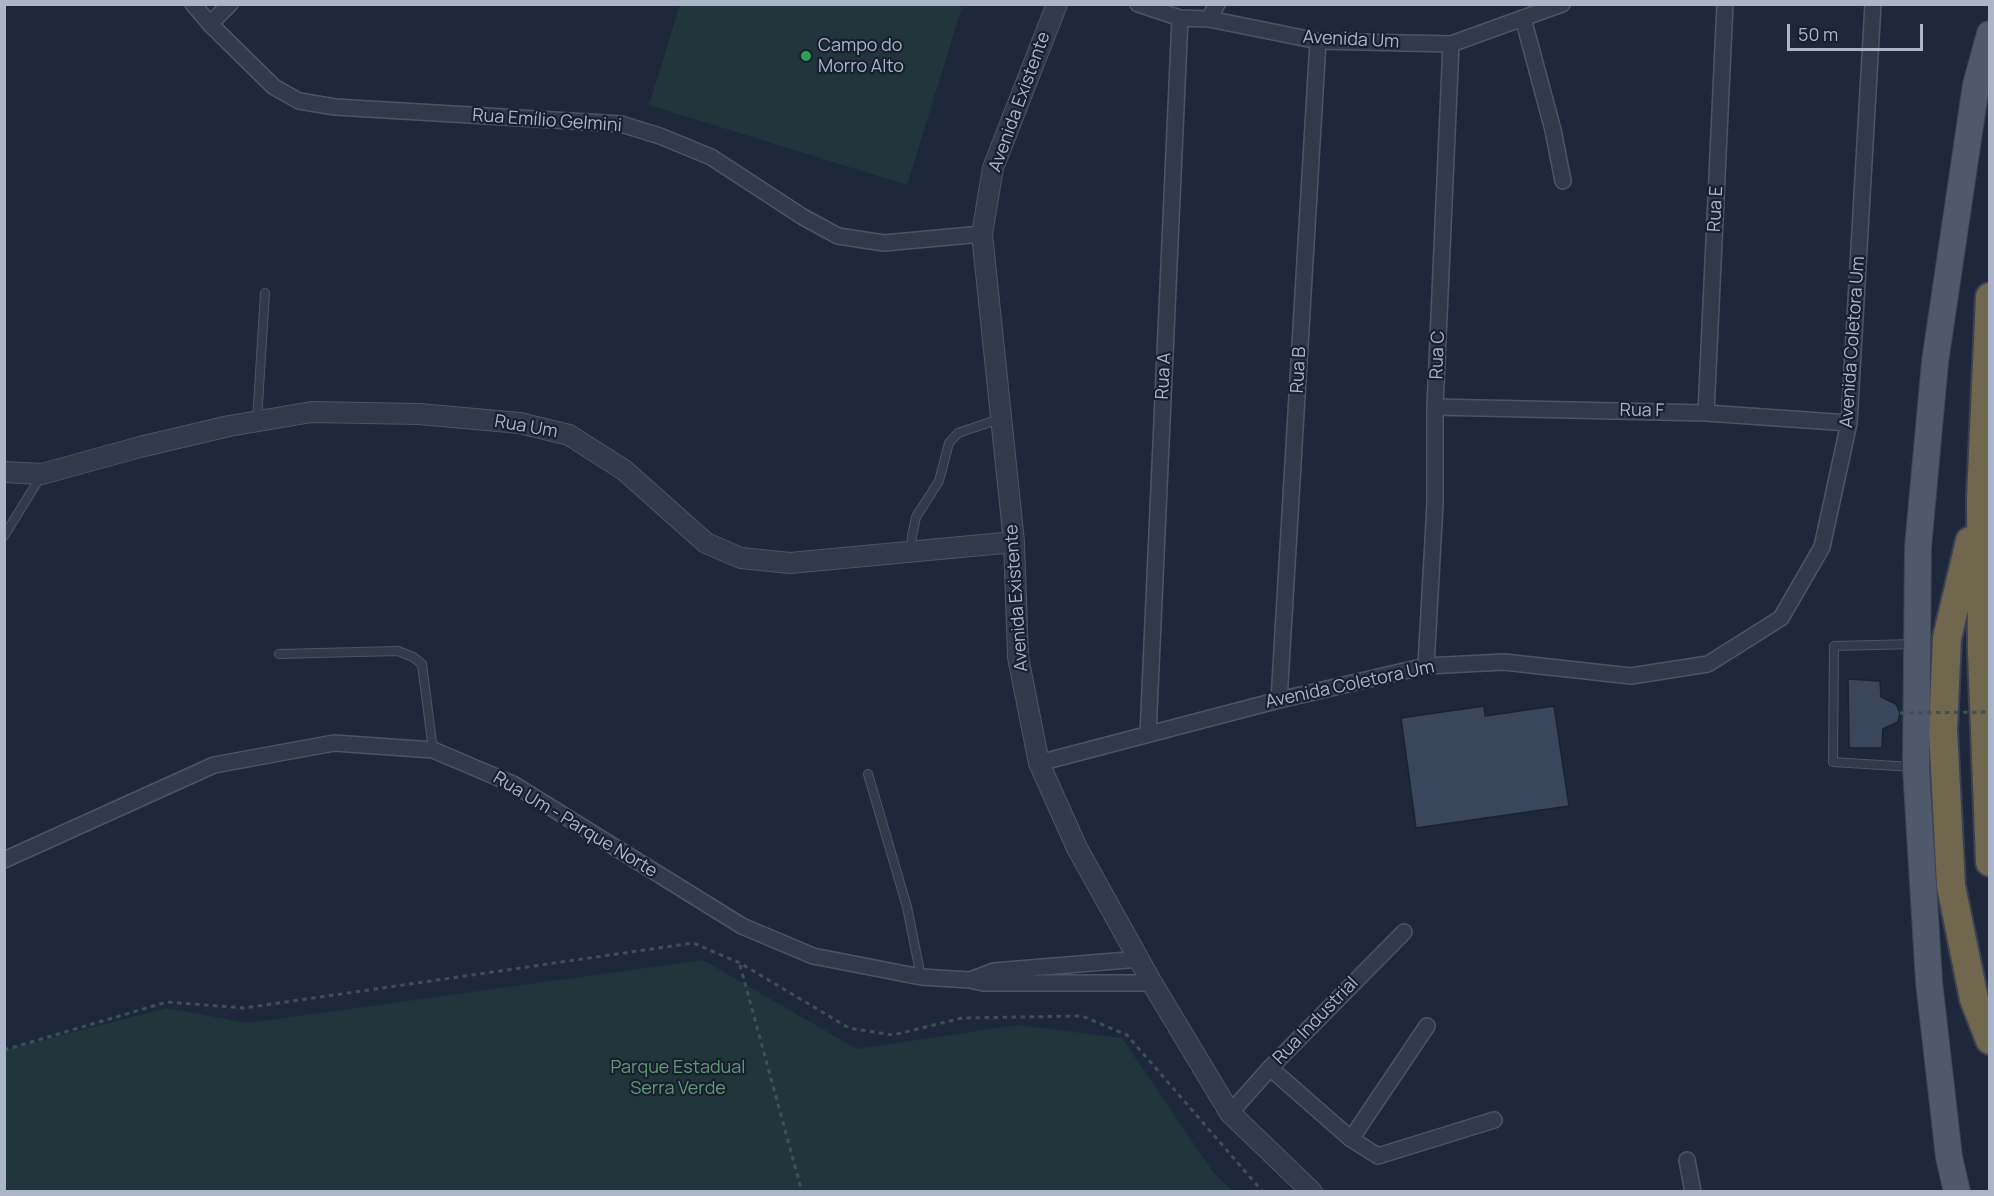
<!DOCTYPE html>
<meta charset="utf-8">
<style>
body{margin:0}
#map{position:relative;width:1994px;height:1196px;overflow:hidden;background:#1e283a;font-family:Manrope,sans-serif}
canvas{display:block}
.frame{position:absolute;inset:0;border:6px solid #acb5c7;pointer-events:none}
.scale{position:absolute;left:1787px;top:24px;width:136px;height:27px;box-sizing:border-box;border:3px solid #acb5c7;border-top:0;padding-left:8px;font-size:18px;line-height:21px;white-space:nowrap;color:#acb5c7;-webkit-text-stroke:4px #18202f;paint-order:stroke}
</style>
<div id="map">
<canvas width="1994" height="1196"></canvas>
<div class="frame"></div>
<div class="scale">50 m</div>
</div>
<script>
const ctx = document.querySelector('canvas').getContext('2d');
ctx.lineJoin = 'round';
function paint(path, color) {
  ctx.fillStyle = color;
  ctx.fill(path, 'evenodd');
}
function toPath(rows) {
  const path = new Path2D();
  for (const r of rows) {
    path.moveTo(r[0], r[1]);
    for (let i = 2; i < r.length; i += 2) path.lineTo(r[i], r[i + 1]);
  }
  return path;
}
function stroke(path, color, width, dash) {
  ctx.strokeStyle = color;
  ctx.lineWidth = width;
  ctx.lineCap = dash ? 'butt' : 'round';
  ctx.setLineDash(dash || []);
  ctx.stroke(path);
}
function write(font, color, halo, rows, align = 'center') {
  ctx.font = font + ' Manrope,sans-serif';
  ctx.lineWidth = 4.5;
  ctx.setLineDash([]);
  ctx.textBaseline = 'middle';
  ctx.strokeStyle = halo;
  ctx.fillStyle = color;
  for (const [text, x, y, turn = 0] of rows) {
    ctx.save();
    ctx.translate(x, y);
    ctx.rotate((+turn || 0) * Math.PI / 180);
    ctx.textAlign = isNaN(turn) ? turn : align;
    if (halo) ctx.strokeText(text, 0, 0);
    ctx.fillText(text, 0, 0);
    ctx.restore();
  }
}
const green = toPath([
 [954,5,962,7,907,185,649,105,680,5],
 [703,960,857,1049,1018,1025,1122,1038,1213,1172,1232,1191,5,1191,5,1050,166,1008,248,1023]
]);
const building = toPath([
 [1848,679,1880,681,1881,697,1896,704,1900,713,1898,722,1883,729,1882,748,1849,748,1848,679],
 [1484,706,1485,716,1554,706,1569,806,1416,828,1401,718,1484,706]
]);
const path = toPath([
 [740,965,802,1192],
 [4,1050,167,1002,244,1008,693,943,740,963,849,1028,893,1035,962,1018,1082,1016,1127,1035,1263,1192]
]);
const service = toPath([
 [257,420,265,293],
 [4,536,41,476],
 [911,551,912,536,916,517,939,481,949,443,958,433,999,419],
 [279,654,398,651,413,657,422,664,433,750],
 [1912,767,1833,762,1834,646,1915,644],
 [868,774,907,907,921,977]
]);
const minor = toPath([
 [193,4,210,24,274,87,299,101,335,107,621,124,660,136,711,157,803,217,838,236,884,243,982,234],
 [1138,4,1180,18,1209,19,1318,41,1451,44,1562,4],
 [1523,18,1553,130,1563,181],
 [1209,19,1217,4],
 [210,24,230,4],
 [1435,407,1706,413,1849,423],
 [1706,413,1725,4],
 [1426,666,1435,504,1435,407,1451,44],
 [1279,700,1318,41],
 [1148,734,1180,18],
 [1039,763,1279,700,1426,666,1504,662,1631,676,1708,664,1781,618,1822,547,1849,423,1873,4],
 [4,860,214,765,334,743,433,750,513,784,742,926,813,956,921,977,970,980,983,983,1152,983],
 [970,980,994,971,1140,959],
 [1270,1068,1351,1139,1378,1156,1494,1120],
 [1230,1113,1270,1068,1404,932],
 [1351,1139,1427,1026],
 [1687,1160,1693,1192]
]);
const tertiary = toPath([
 [1057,4,993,168,982,234,1014,542,1018,657,1039,763,1077,848,1152,983,1230,1113,1312,1192],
 [4,472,42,474,140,447,229,426,312,412,419,414,520,423,569,435,624,470,706,543,741,558,790,563,1014,542]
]);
const primary = toPath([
 [1957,1192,1949,1157,1929,982,1916,768,1918,547,1935,362,1976,85,1990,34]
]);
const motorway = toPath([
 [1990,297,1981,498,1982,651,1990,862],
 [1970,541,1947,638,1943,730,1951,886,1974,999,1990,1040]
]);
const pathBridge = toPath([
 [1900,713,1990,712]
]);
const markers = [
 [806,56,6,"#2e9e5b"]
];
const streetNames = [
 ["Avenida Um",1351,40,3],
 ["Avenida Existente",1020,102,-70],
 ["Rua Emílio Gelmini",547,121,4],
 ["Rua E",1716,209,-87],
 ["Avenida Coletora Um",1853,342,-86],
 ["Rua C",1438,355,-88],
 ["Rua B",1299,370,-87],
 ["Rua A",1164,376,-87],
 ["Rua F",1642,411,1],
 ["Rua Um",526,427,10],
 ["Avenida Existente",1017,598,-94],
 ["Avenida Coletora Um",1350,685,-12],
 ["Rua Um - Parque Norte",575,825,31],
 ["Rua Industrial",1316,1021,-46]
];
const poiNames = [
 ["Campo do",818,46],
 ["Morro Alto",818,67]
];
const parkNames = [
 ["Parque Estadual",678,1068],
 ["Serra Verde",678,1089]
];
paint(green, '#20363b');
paint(building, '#3a465b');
stroke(building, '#1a2231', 1.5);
stroke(service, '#4d5565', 10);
stroke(minor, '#4d5565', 18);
stroke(tertiary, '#4d5565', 22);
stroke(primary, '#3c4454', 28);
stroke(motorway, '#3a4252', 32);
stroke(path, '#3b5256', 3, [4.5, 4.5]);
stroke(service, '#323a4a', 8);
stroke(minor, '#323a4a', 15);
stroke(tertiary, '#323a4a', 20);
stroke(primary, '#50596b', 26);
stroke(motorway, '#71664e', 28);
stroke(pathBridge, '#3b5256', 3, [4.5, 4.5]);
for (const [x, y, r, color] of markers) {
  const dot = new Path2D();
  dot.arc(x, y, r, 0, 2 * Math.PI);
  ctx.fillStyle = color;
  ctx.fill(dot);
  stroke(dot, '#18202f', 2);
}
write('18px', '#acb5c7', '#18202f', streetNames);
write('18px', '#acb5c7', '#18202f', poiNames, 'left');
write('18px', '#619a72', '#18202f', parkNames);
</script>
